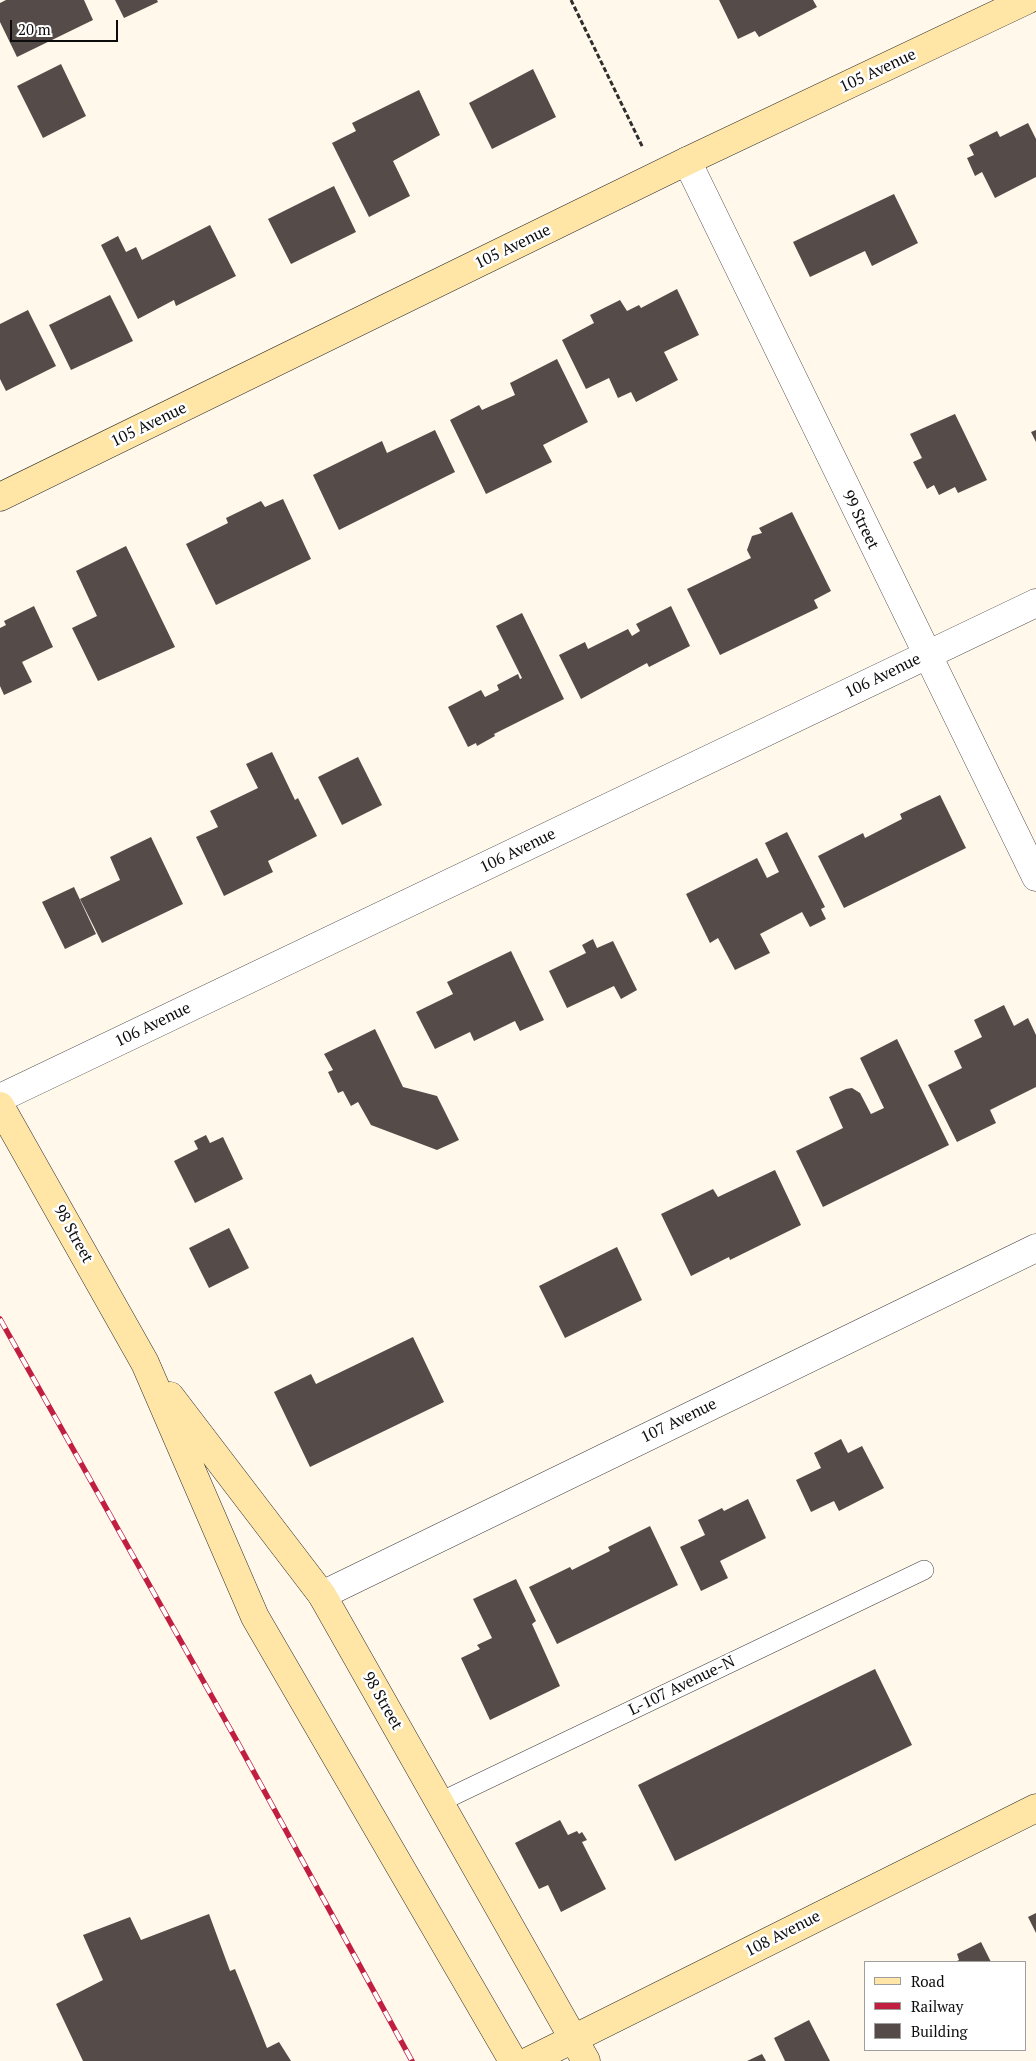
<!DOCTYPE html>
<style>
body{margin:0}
#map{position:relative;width:1036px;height:2061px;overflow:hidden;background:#fff8eb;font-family:"PT Serif",serif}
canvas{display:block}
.legend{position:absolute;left:864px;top:1961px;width:162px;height:90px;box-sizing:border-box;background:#fff;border:1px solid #9e9e9e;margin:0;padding:6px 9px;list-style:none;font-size:15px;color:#0c0c0c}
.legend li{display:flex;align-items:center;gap:10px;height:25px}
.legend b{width:25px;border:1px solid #9e9e9e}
.scale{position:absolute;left:10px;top:20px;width:108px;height:22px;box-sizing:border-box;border:2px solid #0c0c0c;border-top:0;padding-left:6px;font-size:15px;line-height:18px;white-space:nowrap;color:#0c0c0c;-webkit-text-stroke:4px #fff;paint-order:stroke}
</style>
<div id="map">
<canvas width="1036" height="2061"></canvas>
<ul class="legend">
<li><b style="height:6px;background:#ffe6a6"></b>Road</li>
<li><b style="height:6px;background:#c11f42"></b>Railway</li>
<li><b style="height:14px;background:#554b48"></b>Building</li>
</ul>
<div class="scale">20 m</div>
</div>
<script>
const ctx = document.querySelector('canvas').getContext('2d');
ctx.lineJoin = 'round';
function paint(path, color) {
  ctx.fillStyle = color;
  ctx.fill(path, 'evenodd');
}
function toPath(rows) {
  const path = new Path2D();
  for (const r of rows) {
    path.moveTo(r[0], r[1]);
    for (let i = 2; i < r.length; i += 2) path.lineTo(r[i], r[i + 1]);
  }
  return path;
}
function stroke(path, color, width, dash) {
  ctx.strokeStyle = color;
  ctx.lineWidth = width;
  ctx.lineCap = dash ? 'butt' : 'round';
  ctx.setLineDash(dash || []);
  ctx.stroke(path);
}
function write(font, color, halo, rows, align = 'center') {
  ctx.font = font + ' "PT Serif",serif';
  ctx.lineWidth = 5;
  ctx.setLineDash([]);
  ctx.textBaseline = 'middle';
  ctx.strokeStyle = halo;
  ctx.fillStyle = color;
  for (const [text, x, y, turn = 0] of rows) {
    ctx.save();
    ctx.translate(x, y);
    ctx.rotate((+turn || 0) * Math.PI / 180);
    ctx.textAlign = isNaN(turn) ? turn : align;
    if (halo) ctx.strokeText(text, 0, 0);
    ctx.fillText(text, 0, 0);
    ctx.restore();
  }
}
const building = toPath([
 [6,0,84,0,93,20,17,57,0,22,0,3],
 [115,0,157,0,158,2,124,18],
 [719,0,813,0,817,7,759,37,755,31,738,39],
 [61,64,86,116,43,138,17,86],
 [533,69,556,117,492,149,469,103],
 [419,90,440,135,393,161,410,196,369,217,332,143,356,131,352,123],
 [1028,123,1036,139,1036,177,995,198,982,172,975,176,967,158,974,155,969,145,997,131,1000,137],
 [334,186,356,232,291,264,268,219],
 [894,194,918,243,872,266,865,251,810,277,793,242],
 [210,225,236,276,176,306,174,300,138,319,101,245,118,236,126,252,136,247,142,260],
 [677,289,699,335,664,352,678,380,636,402,631,392,618,398,609,378,586,389,562,340,594,323,590,315,620,300,627,311,639,305,641,308],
 [110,295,133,341,71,370,49,325],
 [28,310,56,366,6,391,0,379,0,324],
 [557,359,588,422,543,445,552,462,486,494,450,420,479,405,482,410,515,395,510,383],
 [955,414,987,480,958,493,955,487,939,495,934,485,927,489,913,462,922,458,910,434],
 [435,430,455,472,339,530,313,475,382,441,387,453],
 [1036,430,1036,442,1031,432],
 [283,499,311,559,216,605,186,544,228,523,226,518,261,501,265,507],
 [792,512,831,591,814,600,818,608,720,655,687,589,751,558,747,550,752,536,762,533,759,528],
 [126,546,175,647,98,681,72,628,97,616,76,571],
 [34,606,53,647,22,662,32,682,4,695,0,686,0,628,6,625,4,621],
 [671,606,690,646,649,667,647,663,581,699,559,655,585,642,588,649,628,629,632,636,640,631,636,624],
 [522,613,564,699,494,734,495,736,477,746,476,743,468,747,448,707,481,690,485,697,499,690,497,685,518,674,520,679,522,678,496,626],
 [272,752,295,800,298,798,317,836,268,861,273,872,224,896,196,837,218,827,210,811,258,788,246,764],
 [358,757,382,805,342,825,318,777],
 [940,795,966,848,844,908,818,856,863,833,865,838,902,819,900,814],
 [787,832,825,907,821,909,826,919,810,927,802,912,760,934,770,953,735,970,718,938,710,943,686,894,757,858,767,878,779,872,765,843],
 [151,837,183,904,102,943,80,899,120,880,110,857],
 [74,887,96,934,65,949,42,902],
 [593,939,597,948,613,941,637,990,621,999,614,986,567,1008,549,971,586,953,582,945],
 [511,951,544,1020,520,1031,515,1021,474,1041,470,1032,435,1049,416,1012,453,994,447,982],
 [1004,1005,1014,1026,1028,1018,1036,1035,1036,1087,990,1110,996,1123,957,1142,928,1085,962,1068,954,1051,982,1037,974,1020],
 [375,1029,403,1087,437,1096,459,1140,437,1150,371,1125,358,1102,351,1106,343,1091,338,1093,328,1072,333,1070,324,1054],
 [897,1039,949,1145,823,1207,796,1151,843,1128,829,1097,846,1089,852,1088,860,1093,871,1114,884,1108,860,1058],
 [206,1135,210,1143,223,1137,243,1179,195,1203,174,1161,198,1149,194,1141],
 [775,1170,801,1225,730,1260,729,1257,691,1276,661,1214,713,1189,718,1197],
 [229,1228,249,1268,209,1288,189,1248],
 [617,1247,642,1300,565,1338,539,1286],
 [413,1337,444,1402,310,1467,274,1392,311,1374,316,1384],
 [841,1439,848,1453,862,1446,884,1488,839,1511,834,1501,811,1512,796,1480,821,1468,814,1453],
 [748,1499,766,1538,720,1561,728,1578,701,1591,680,1547,705,1535,698,1520,722,1508,724,1511],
 [650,1526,678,1585,557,1644,529,1587,570,1567,572,1570,610,1551,608,1547],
 [516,1579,536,1621,532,1624,560,1686,490,1720,461,1658,480,1649,477,1645,492,1638,473,1599],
 [875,1669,912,1745,675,1861,638,1785],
 [560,1820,568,1835,577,1831,579,1834,582,1832,587,1840,582,1842,606,1889,561,1912,548,1885,539,1889,515,1843],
 [1036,1913,1036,1933,1028,1917],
 [209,1914,230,1971,235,1969,267,2048,279,2042,291,2061,83,2061,56,2004,103,1980,83,1935,130,1917,141,1940],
 [981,1942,991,1962,955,1962,959,1960,957,1954],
 [809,2020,830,2061,785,2061,774,2038],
 [762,2054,766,2061,747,2061]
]);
const path = toPath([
 [571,0,643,148]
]);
const lane = toPath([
 [440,1802,924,1570]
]);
const street = toPath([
 [687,161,1036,877],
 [0,1098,1036,603],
 [322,1595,1036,1248]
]);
const secondary = toPath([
 [0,497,687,161,1027,0],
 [0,1106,145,1363,255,1617,513,2061],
 [170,1396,322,1595,586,2061],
 [529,2061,1036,1808]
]);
const rail = toPath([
 [0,1319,238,1743,412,2061]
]);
const streetNames = [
 ["105 Avenue",878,71,-25],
 ["105 Avenue",513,247,-26],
 ["105 Avenue",149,425,-26],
 ["99 Street",860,520,64],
 ["106 Avenue",883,676,-26],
 ["106 Avenue",518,851,-26],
 ["106 Avenue",153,1025,-26],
 ["98 Street",73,1234,61],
 ["107 Avenue",679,1421,-26],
 ["L-107 Avenue-N",682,1686,-26],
 ["98 Street",382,1701,60],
 ["108 Avenue",783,1934,-27]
];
paint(building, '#554b48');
stroke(lane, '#3f3f3f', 20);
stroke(street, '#3f3f3f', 29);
stroke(secondary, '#2e2e2e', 29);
stroke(path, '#2e2e2e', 3, [5, 2.5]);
stroke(lane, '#fff', 19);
stroke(street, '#fff', 28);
stroke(secondary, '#ffe6a6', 28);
stroke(rail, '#c11f42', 5.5);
stroke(rail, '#fff', 4, [11]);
write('16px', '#0c0c0c', '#fff', streetNames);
</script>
